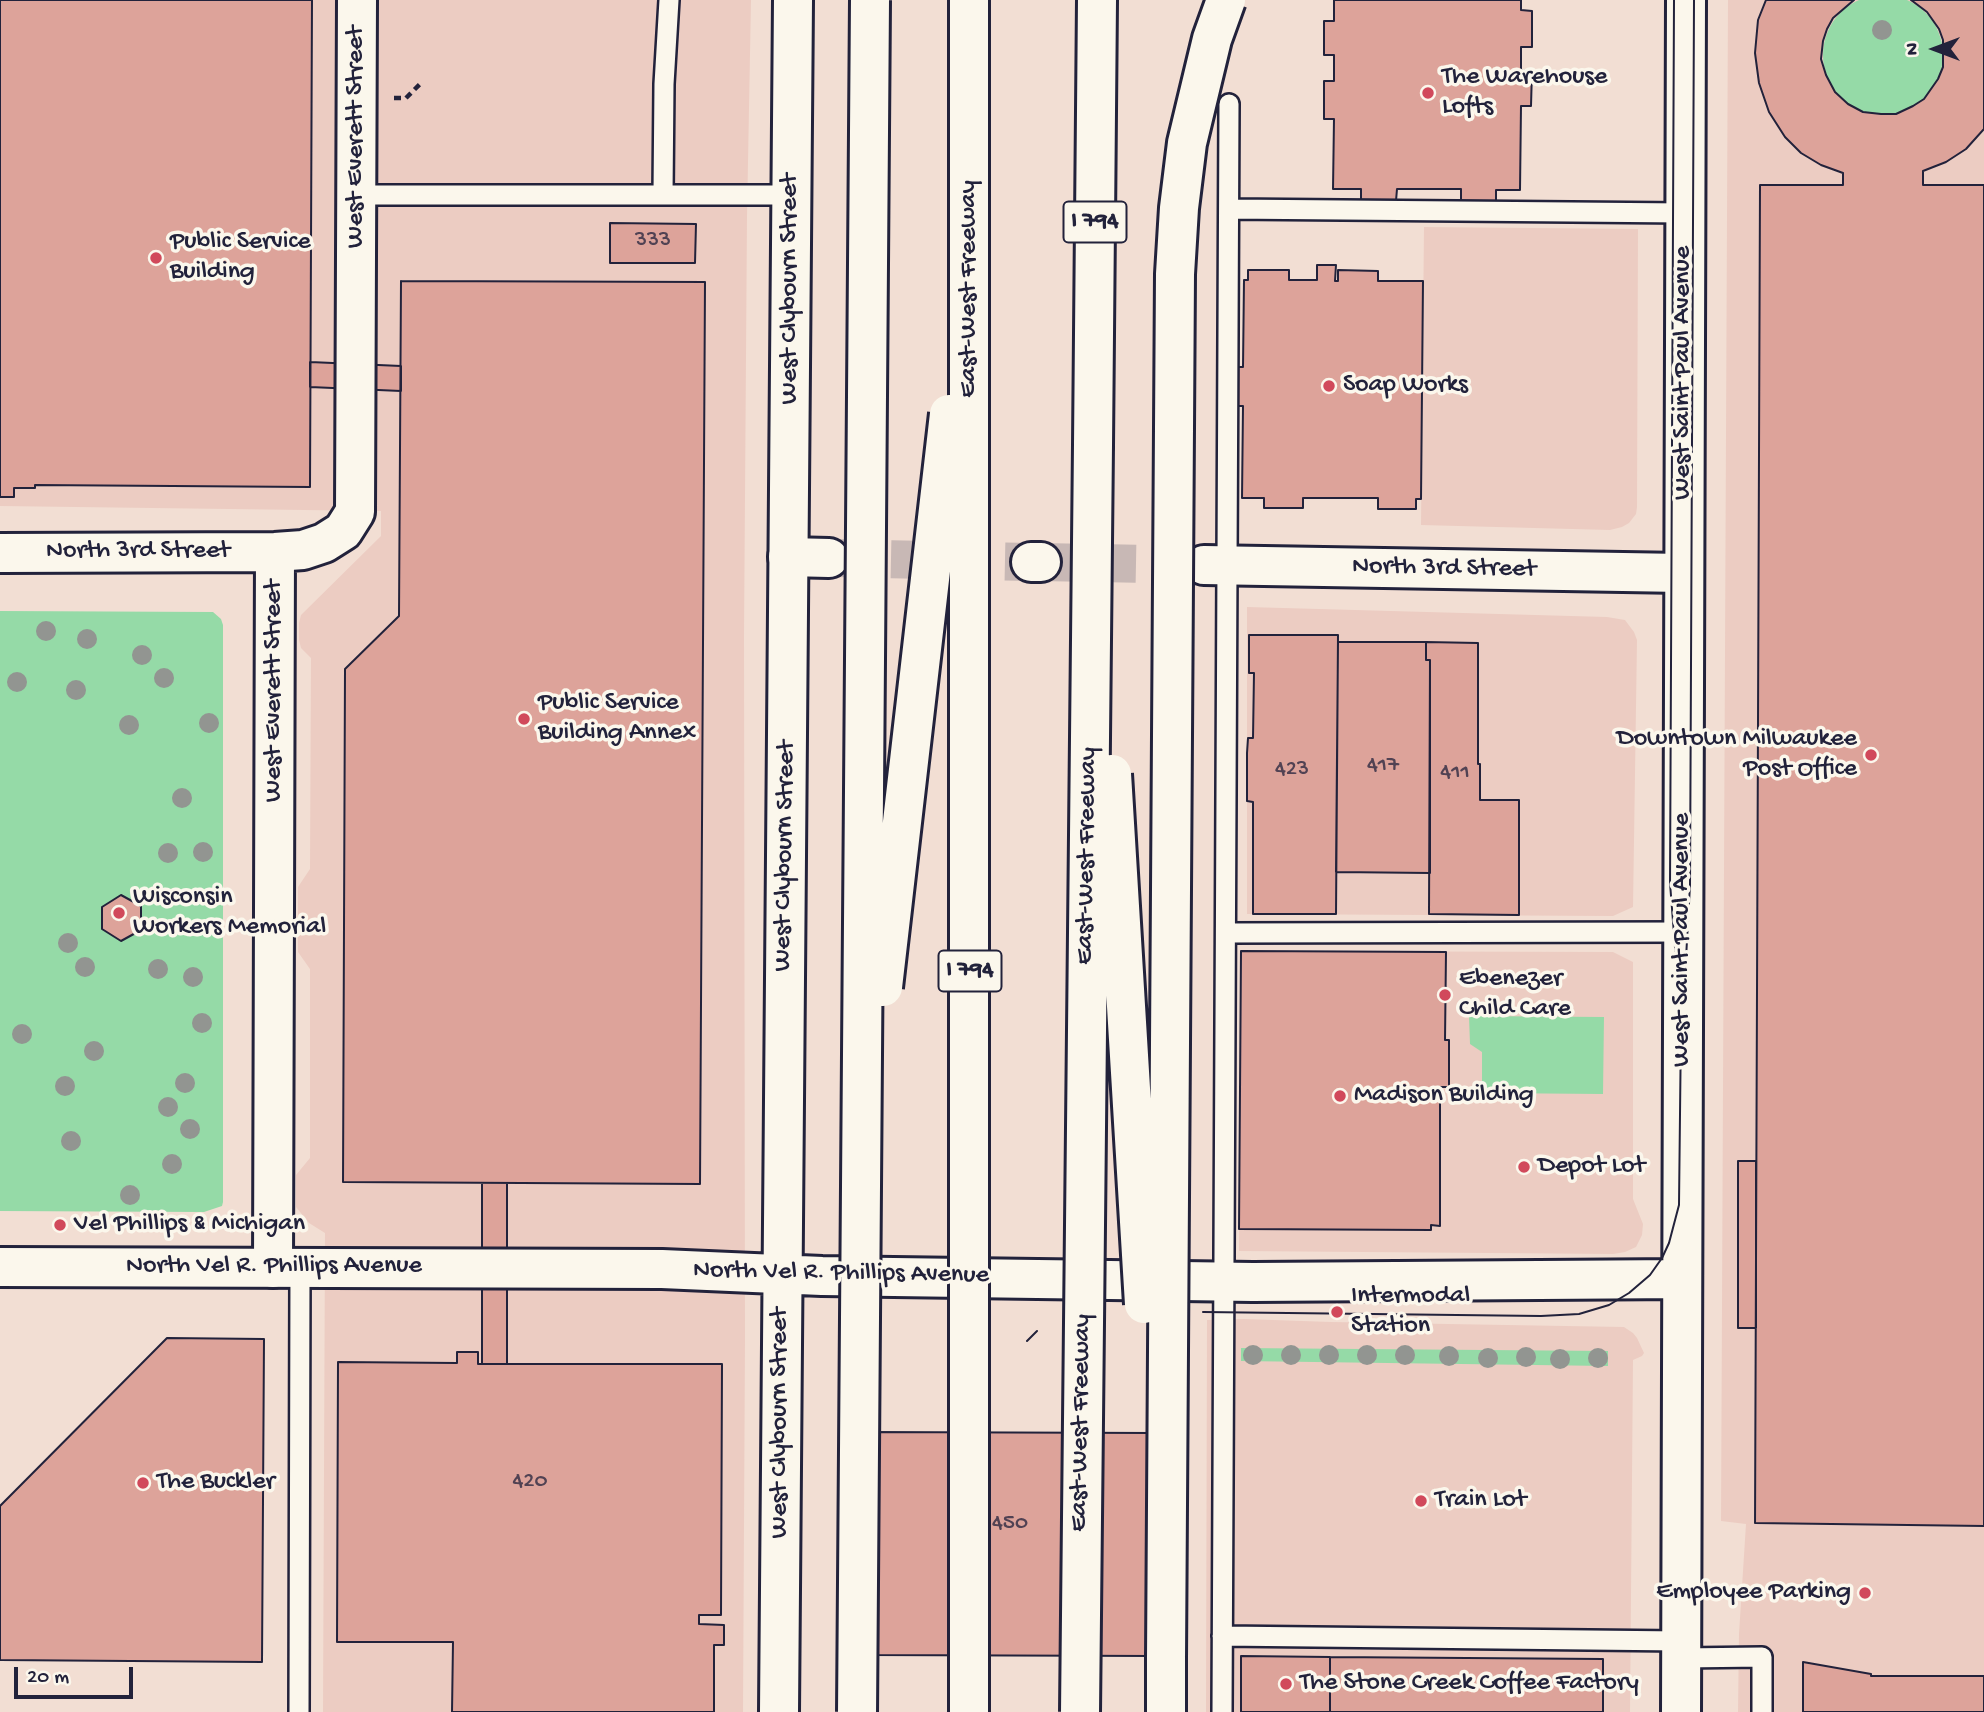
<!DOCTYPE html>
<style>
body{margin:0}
#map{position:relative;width:1984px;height:1712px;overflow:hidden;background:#f2ded3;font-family:"Gochi Hand",sans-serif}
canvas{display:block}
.north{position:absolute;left:1900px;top:14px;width:70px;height:70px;-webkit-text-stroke:5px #fbf7ec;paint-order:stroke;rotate:270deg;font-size:19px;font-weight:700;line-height:28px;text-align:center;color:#22223b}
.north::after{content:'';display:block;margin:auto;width:24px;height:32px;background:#22223b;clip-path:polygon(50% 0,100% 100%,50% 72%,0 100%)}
.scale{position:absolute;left:14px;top:1667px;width:119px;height:32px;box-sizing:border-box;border:4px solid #22223b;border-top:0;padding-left:9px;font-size:21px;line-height:24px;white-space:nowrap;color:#22223b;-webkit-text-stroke:5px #fbf7ec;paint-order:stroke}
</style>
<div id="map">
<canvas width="1984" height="1712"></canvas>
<div class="north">N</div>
<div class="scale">20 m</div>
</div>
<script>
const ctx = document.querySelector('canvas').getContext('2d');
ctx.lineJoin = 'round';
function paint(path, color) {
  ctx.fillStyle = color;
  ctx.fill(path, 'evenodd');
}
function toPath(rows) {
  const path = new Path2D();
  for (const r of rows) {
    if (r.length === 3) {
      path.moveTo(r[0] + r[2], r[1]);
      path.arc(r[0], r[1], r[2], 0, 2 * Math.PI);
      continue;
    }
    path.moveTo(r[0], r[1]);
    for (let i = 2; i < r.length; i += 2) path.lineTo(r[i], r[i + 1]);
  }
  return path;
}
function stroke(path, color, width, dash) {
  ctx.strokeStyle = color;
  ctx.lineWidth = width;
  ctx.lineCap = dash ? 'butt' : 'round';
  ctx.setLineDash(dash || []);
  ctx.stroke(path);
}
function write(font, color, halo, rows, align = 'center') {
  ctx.font = font + ' "Gochi Hand",sans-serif';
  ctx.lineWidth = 7;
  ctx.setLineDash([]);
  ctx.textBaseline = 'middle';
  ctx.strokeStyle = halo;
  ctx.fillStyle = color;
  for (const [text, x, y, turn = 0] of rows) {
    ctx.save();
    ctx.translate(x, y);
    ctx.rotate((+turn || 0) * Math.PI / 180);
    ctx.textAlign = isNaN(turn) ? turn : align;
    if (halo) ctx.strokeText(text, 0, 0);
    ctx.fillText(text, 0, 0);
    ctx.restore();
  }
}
const built = toPath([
 [0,0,751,0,747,216,744,636,745,1339,743,1712,323,1712,325,1233,309,1223,296,1207,296,1175,310,1158,310,969,298,952,298,887,310,869,311,658,301,648,299,640,299,623,301,615,381,536,381,511,0,506],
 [1728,0,1984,0,1984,1712,1738,1712,1739,1634,1746,1524,1721,1521],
 [1424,227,1638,229,1637,507,1636,514,1629,523,1622,527,1610,530,1421,525],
 [1247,607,1607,617,1625,620,1634,632,1637,640,1633,907,1613,916,1247,914],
 [1241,951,1613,952,1633,962,1633,1199,1643,1224,1642,1235,1636,1247,1625,1252,1613,1254,1239,1251],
 [1244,1319,1331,1322,1624,1327,1633,1333,1637,1338,1644,1353,1642,1356,1633,1360,1630,1712,1206,1712,1207,1320]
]);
const green = toPath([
 [1883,55,60],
 [0,611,213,612,221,619,223,625,223,1202,222,1206,204,1212,0,1211],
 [1469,1016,1604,1017,1603,1094,1485,1093,1482,1089,1482,1052,1470,1044],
 [1241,1348,1608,1351,1608,1366,1241,1361]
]);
const building = toPath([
 [0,0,312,0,310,487,35,485,35,488,14,488,14,497,0,497,0,0],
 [1334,0,1521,0,1521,10,1532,11,1532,47,1521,47,1521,70,1532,70,1531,106,1521,106,1520,190,1496,190,1496,202,1461,202,1461,189,1397,189,1396,201,1361,201,1361,189,1333,189,1334,119,1324,119,1324,81,1334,81,1334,55,1324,55,1324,21,1334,21,1334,0],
 [1766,0,1854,0,1833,18,1827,29,1823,41,1821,59,1826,75,1835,92,1848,104,1863,112,1881,114,1896,114,1913,106,1924,99,1938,79,1943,67,1943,40,1939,29,1927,12,1911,0,1984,0,1984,129,1966,149,1946,162,1923,171,1923,185,1984,185,1984,1526,1755,1523,1760,185,1843,185,1843,173,1821,165,1801,153,1785,137,1769,112,1759,83,1755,53,1758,20,1766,0],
 [610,223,696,224,695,263,610,263,610,223],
 [1317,265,1336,265,1335,281,1338,281,1338,270,1378,271,1378,281,1423,281,1421,499,1416,499,1416,509,1378,509,1378,498,1303,498,1303,508,1264,508,1264,498,1242,498,1243,406,1235,406,1235,367,1243,367,1244,280,1248,280,1248,270,1289,270,1289,280,1317,280,1317,265],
 [401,281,705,282,700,1184,343,1182,345,669,399,616,401,281],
 [310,362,401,366,401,391,310,387,310,362],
 [1249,635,1338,635,1336,914,1253,914,1253,802,1247,801,1247,753,1248,738,1253,738,1254,673,1249,673,1249,635],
 [1338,642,1426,642,1426,660,1430,660,1430,873,1336,872,1338,642],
 [1426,642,1478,643,1478,764,1480,764,1480,800,1519,800,1519,915,1429,914,1430,660,1426,660,1426,642],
 [121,895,141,906,141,930,121,941,102,929,102,907,121,895],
 [1241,951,1446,952,1445,1040,1449,1040,1449,1087,1440,1087,1440,1226,1431,1225,1431,1230,1239,1229,1241,951],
 [1738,1161,1756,1161,1756,1328,1738,1328,1738,1161],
 [482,1183,507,1183,507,1364,482,1364,482,1183],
 [167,1338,264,1339,262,1662,0,1660,0,1506,167,1338],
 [457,1352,478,1352,478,1364,722,1364,721,1615,699,1615,699,1624,724,1625,724,1645,714,1645,714,1712,452,1712,453,1642,337,1642,338,1362,457,1363,457,1352],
 [867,1432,1154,1433,1153,1656,867,1655,867,1432],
 [1241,1656,1330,1657,1330,1712,1241,1712,1241,1656],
 [1330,1657,1603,1659,1603,1712,1330,1712,1330,1657],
 [1803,1662,1871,1674,1871,1676,1984,1676,1984,1712,1803,1712,1803,1662]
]);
const streetTunnel = toPath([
 [834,558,1031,562],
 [1041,562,1204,565]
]);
const path = toPath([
 [394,98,406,98,422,82]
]);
const lane = toPath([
 [663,194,664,84,669,0],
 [356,195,792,195],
 [1229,209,1685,213],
 [1226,933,1683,932],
 [1222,1636,1681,1641],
 [1681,1658,1762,1657,1762,1712],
 [299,1712,300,1268],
 [1222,1712,1229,104]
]);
const street = toPath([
 [0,553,275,552,303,550,324,543,343,531,355,512,357,0],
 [788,557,829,558],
 [1031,562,1041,562],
 [1204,565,1683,573],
 [273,1268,275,552]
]);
const secondary = toPath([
 [0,1267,662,1269,822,1276,1253,1282,1682,1279],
 [779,1712,793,0],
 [1681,1712,1686,0]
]);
const highway = toPath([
 [969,0,969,231],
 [1093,445,1097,0],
 [1166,1656,1166,1712]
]);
const tram = toPath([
 [1685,977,1690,885,1694,0],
 [1203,1312,1541,1316,1579,1314,1609,1305,1629,1293,1650,1275,1662,1258,1669,1243,1679,1205,1681,1024,1670,883,1674,0],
 [1027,1341,1037,1331]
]);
const highwayBridge = toPath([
 [1112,774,1144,1304],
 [883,987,949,414],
 [1166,1656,1175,274,1179,208,1187,143,1212,39,1226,0],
 [857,1712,870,0],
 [969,1712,969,231],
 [1080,1712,1093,445]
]);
const trees = [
 [1882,30],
 [46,631],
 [87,639],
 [142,655],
 [164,678],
 [17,682],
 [76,690],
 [209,723],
 [129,725],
 [182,798],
 [203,852],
 [168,853],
 [68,943],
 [85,967],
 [158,969],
 [193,977],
 [202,1023],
 [22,1034],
 [94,1051],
 [185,1083],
 [65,1086],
 [168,1107],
 [190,1129],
 [71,1141],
 [172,1164],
 [130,1195],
 [1253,1355],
 [1291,1355],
 [1329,1355],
 [1367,1355],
 [1405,1355],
 [1449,1356],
 [1526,1357],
 [1488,1358],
 [1598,1358],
 [1560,1359]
];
const markers = [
 [1428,93,7,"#d1495b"],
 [156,258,7,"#d1495b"],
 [1329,386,7,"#d1495b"],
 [524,719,7,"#d1495b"],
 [1871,755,7,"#d1495b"],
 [119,913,7,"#d1495b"],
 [1445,995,7,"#d1495b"],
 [1340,1096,7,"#d1495b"],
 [1524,1167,7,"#d1495b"],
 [60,1225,7,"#d1495b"],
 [1337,1312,7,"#d1495b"],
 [143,1483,7,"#d1495b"],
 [1421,1501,7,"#d1495b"],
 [1865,1593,7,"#d1495b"],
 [1286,1684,7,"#d1495b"]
];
const numberNames = [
 ["333",653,241],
 ["417",1383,766],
 ["423",1292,770],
 ["411",1455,773],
 ["420",530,1482],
 ["450",1010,1524]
];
const shields = [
 [1095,222,63],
 [970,971,63]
];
const shieldNames = [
 ["I 794",1095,222],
 ["I 794",970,971]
];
const poiNames = [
 ["The Warehouse",1442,78],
 ["Lofts",1442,108],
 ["Public Service",170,243],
 ["Building",170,273],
 ["Soap Works",1343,386],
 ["Public Service",538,704],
 ["Building Annex",538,734],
 ["Downtown Milwaukee",1857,740,"right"],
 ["Post Office",1857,770,"right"],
 ["Wisconsin",133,898],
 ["Workers Memorial",133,928],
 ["Ebenezer",1459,980],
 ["Child Care",1459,1010],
 ["Madison Building",1354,1096],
 ["Depot Lot",1538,1167],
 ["Vel Phillips & Michigan",74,1225],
 ["Intermodal",1351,1297],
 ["Station",1351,1327],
 ["The Buckler",157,1483],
 ["Train Lot",1435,1501],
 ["Employee Parking",1851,1593,"right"],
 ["The Stone Creek Coffee Factory",1300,1684]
];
const streetNames = [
 ["West Everett Street",357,137,-90],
 ["West Clybourn Street",791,289,-90],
 ["East-West Freeway",970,289,-90],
 ["West Saint Paul Avenue",1684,373,-90],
 ["North 3rd Street",138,552],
 ["North 3rd Street",1444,569,1],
 ["West Everett Street",275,691,-90],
 ["West Clybourn Street",786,856,-89],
 ["East-West Freeway",1088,856,-89],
 ["West Saint Paul Avenue",1683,940,-90],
 ["North Vel R. Phillips Avenue",274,1267],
 ["North Vel R. Phillips Avenue",841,1274,1],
 ["West Clybourn Street",781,1423,-90],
 ["East-West Freeway",1082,1423,-89]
];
paint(built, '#ecccc2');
paint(green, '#95daa7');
paint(building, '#dda39a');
stroke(building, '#22223b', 2);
stroke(streetTunnel, '#c8b8b5', 38, [38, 19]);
stroke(lane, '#22223b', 24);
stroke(street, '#22223b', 44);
stroke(secondary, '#22223b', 44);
stroke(highway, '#22223b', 44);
stroke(path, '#22223b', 4.5, [7, 5]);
stroke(lane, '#fbf7ec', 19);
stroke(street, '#fbf7ec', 38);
stroke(secondary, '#fbf7ec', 38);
stroke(highway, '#fbf7ec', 38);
stroke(tram, '#22223b', 2);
stroke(highwayBridge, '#22223b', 44, []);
stroke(highwayBridge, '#fbf7ec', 38);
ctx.fillStyle = '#929591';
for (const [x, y] of trees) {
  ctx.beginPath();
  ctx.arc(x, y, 10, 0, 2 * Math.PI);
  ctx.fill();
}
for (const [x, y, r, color] of markers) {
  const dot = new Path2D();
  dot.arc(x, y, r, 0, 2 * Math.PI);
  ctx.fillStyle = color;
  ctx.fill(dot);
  stroke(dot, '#fbf7ec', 2.5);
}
write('23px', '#514253', null, numberNames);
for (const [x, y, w] of shields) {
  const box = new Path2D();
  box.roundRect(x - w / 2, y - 20.5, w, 41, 5);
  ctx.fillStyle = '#fbf7ec';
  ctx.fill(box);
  stroke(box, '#22223b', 2);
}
write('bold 24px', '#22223b', null, shieldNames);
write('26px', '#22223b', '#fbf7ec', poiNames, 'left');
write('26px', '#22223b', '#fbf7ec', streetNames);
</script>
